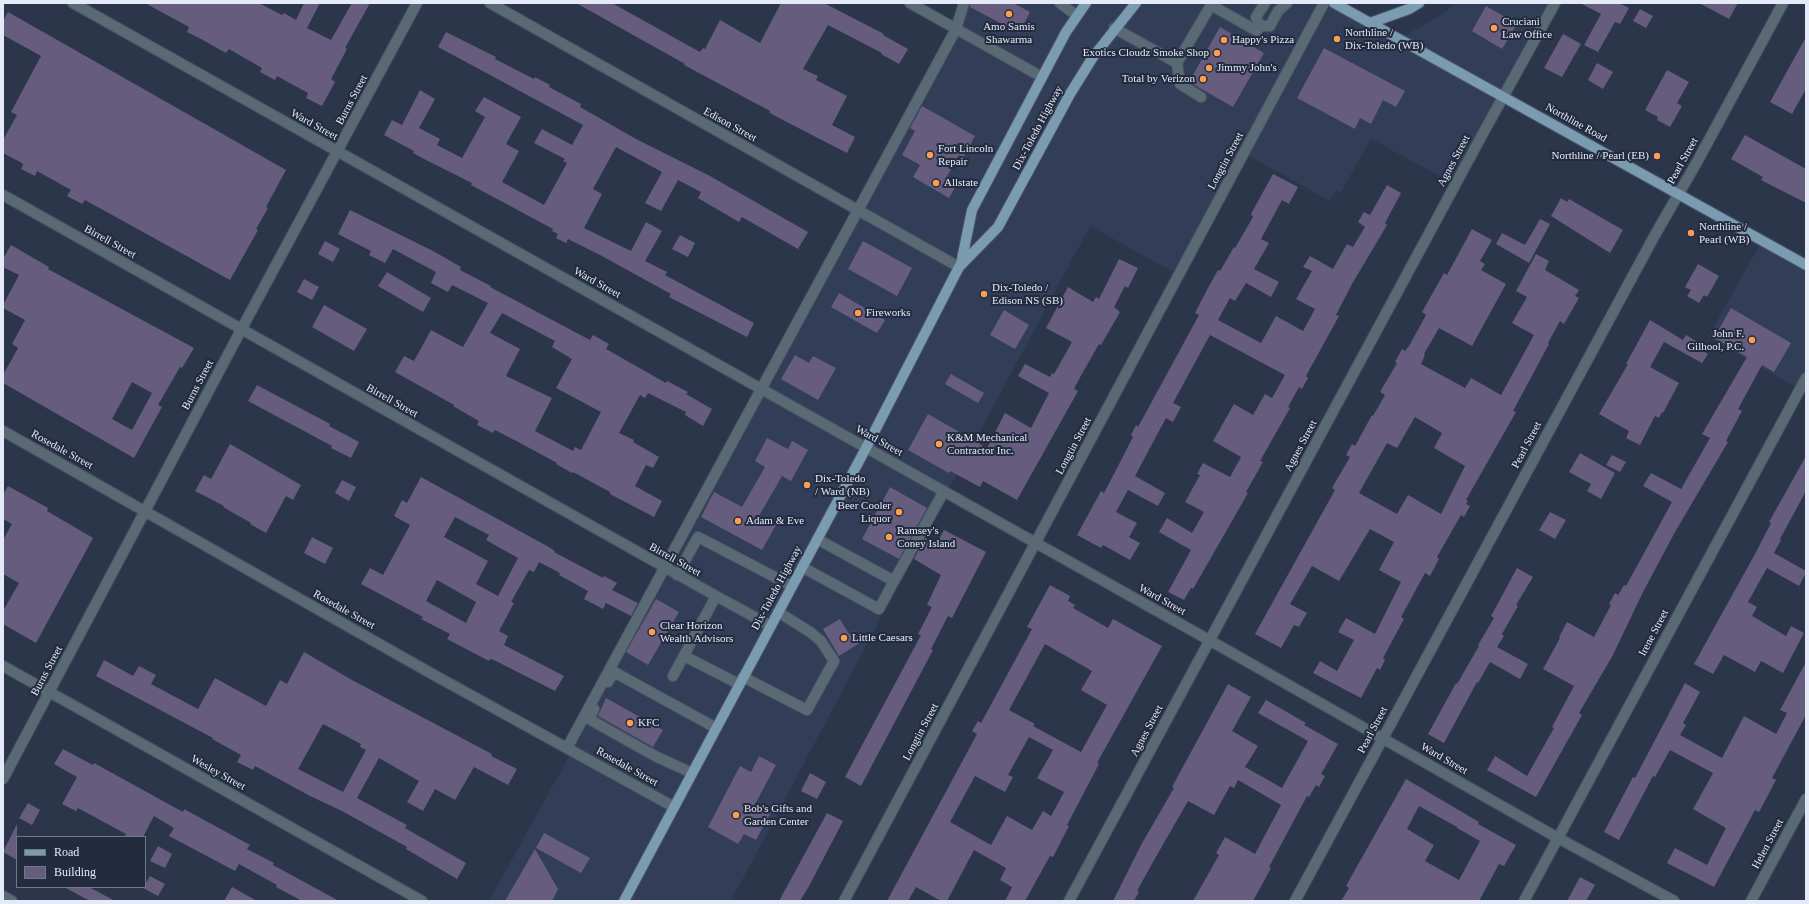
<!DOCTYPE html>
<style>
body{margin:0}
#map{position:relative;width:1809px;height:904px;overflow:hidden;background:#2c364a;font-family:Georgia,serif}
canvas{display:block}
.frame{position:absolute;inset:0;border:4px solid #e4eaf7;pointer-events:none}
.legend{position:absolute;left:16px;top:836px;width:130px;height:52px;box-sizing:border-box;background:#232b3f;border:1px solid #707789;margin:0;padding:5px 7px;list-style:none;font-size:12px;color:#e4eaf7}
.legend li{display:flex;align-items:center;gap:8px;height:20px}
.legend b{width:20px;border:1px solid #707789}
</style>
<div id="map">
<canvas width="1809" height="904"></canvas>
<div class="frame"></div>
<ul class="legend">
<li><b style="height:5px;background:#7b9cb0"></b>Road</li>
<li><b style="height:11px;background:#655c7e"></b>Building</li>
</ul>
</div>
<script>
const ctx = document.querySelector('canvas').getContext('2d');
ctx.lineJoin = 'round';
function paint(path, color) {
  ctx.fillStyle = color;
  ctx.fill(path, 'evenodd');
}
function toPath(rows) {
  const path = new Path2D();
  for (const r of rows) {
    path.moveTo(r[0], r[1]);
    for (let i = 2; i < r.length; i += 2) path.lineTo(r[i], r[i + 1]);
  }
  return path;
}
function stroke(path, color, width, dash) {
  ctx.strokeStyle = color;
  ctx.lineWidth = width;
  ctx.lineCap = dash ? 'butt' : 'round';
  ctx.setLineDash(dash || []);
  ctx.stroke(path);
}
function write(font, color, halo, rows, align = 'center') {
  ctx.font = font + ' Georgia,serif';
  ctx.lineWidth = 4;
  ctx.setLineDash([]);
  ctx.textBaseline = 'middle';
  ctx.strokeStyle = halo;
  ctx.fillStyle = color;
  for (const [text, x, y, turn = 0] of rows) {
    ctx.save();
    ctx.translate(x, y);
    ctx.rotate((+turn || 0) * Math.PI / 180);
    ctx.textAlign = isNaN(turn) ? turn : align;
    if (halo) ctx.strokeText(text, 0, 0);
    ctx.fillText(text, 0, 0);
    ctx.restore();
  }
}
const built = toPath([
 [964,3,1334,3,1399,39,1446,12,1454,3,1555,3,1455,184,1371,139,1341,192,1336,190,1330,201,1244,153,1179,275,1090,226,947,493,731,901,489,901,572,751,567,748,956,29],
 [1762,241,1806,265,1806,393,1708,337]
]);
const building = toPath([
 [145,3,259,3,282,15,284,13,296,20,304,3,320,3,307,28,331,40,352,3,370,3,345,48,347,49,331,79,335,82,322,106,306,98,308,93,277,76,275,80,260,72,262,68,229,49,226,53,201,39,187,32,189,27],
 [576,3,612,3,700,52,703,48,705,49,720,20,760,43,781,3,824,3,884,34,883,35,908,49,899,64,881,54,882,53,828,25,803,69,818,76,816,80,847,96,832,125,855,137,847,153,779,118,770,113,770,111,699,73,684,65,685,64],
 [970,3,1013,3,1030,12,1019,33,970,7],
 [1580,3,1619,3,1629,8,1620,24,1615,22,1598,52,1584,45,1601,14],
 [1699,3,1738,3,1729,19],
 [1486,6,1517,24,1502,49,1472,31],
 [1640,9,1653,16,1646,28,1633,21],
 [8,12,286,170,266,207,268,208,256,229,258,230,230,280,85,200,82,204,67,196,71,190,37,171,35,176,21,169,23,165,22,163,3,153,3,140,17,115,11,112,41,56,3,35,3,21],
 [1220,27,1264,53,1233,107,1189,82],
 [446,32,496,57,495,59,534,79,535,77,550,85,549,87,581,104,580,107,636,139,710,176,808,232,798,249,742,217,739,222,698,198,701,192,678,180,661,211,645,203,662,172,616,147,593,189,602,194,584,228,631,251,646,222,662,231,645,261,667,272,665,275,754,323,747,337,669,297,671,294,600,255,568,239,566,243,556,238,558,234,552,231,553,229,471,185,472,183,428,161,413,153,414,151,384,135,392,120,402,125,420,90,435,99,419,128,440,139,437,145,462,158,485,117,475,111,484,97,521,117,506,144,519,151,502,182,544,205,567,163,563,161,565,159,534,143,542,129,572,145,583,125,438,47],
 [1563,34,1581,44,1562,77,1544,68],
 [1806,37,1806,89,1792,114,1770,102],
 [1324,48,1405,91,1396,107,1383,100,1371,124,1360,118,1355,129,1297,98],
 [1597,63,1613,72,1603,89,1588,80],
 [1667,70,1689,82,1677,103,1682,106,1670,127,1657,120,1658,117,1645,110],
 [922,106,975,136,963,158,959,155,945,180,956,186,949,198,913,177,920,165,902,155,915,131,910,128],
 [1745,135,1806,169,1806,203,1761,180,1763,177,1731,159],
 [1273,174,1298,187,1289,204,1282,200,1261,239,1269,243,1254,269,1279,282,1271,297,1246,283,1235,301,1230,298,1218,320,1261,343,1276,316,1303,331,1315,309,1296,299,1312,271,1303,267,1310,256,1333,269,1347,244,1353,247,1365,227,1358,222,1364,212,1370,215,1387,185,1401,193,1385,223,1387,225,1352,284,1336,315,1339,316,1306,376,1308,378,1302,389,1299,387,1288,407,1290,408,1260,461,1263,462,1246,492,1248,493,1193,589,1191,588,1184,600,1168,592,1191,550,1159,532,1167,518,1192,533,1204,512,1185,502,1200,475,1197,474,1203,463,1230,477,1241,457,1213,441,1234,404,1253,415,1265,394,1272,398,1285,375,1210,335,1173,403,1181,407,1173,422,1166,418,1135,476,1165,493,1158,506,1128,490,1116,512,1137,523,1129,537,1140,543,1130,560,1103,545,1101,548,1077,535,1101,491,1104,493,1116,470,1133,437,1131,435,1136,425,1138,427,1199,315,1195,313,1209,286,1218,270,1220,271,1234,247,1235,248,1253,217,1251,214],
 [1561,198,1567,202,1569,199,1623,230,1610,253,1551,216],
 [350,210,433,251,461,267,460,270,491,286,490,287,590,340,593,335,609,344,606,349,666,383,667,381,688,392,686,394,712,409,703,426,685,415,686,412,648,393,645,398,640,395,619,433,634,440,633,442,659,457,653,468,646,465,635,486,662,501,654,517,610,494,610,492,573,472,572,473,556,464,557,463,522,444,495,430,493,433,477,425,479,421,453,406,454,405,395,372,404,356,414,361,431,330,463,347,488,303,452,285,448,292,431,283,436,272,393,249,385,263,369,255,371,251,338,234],
 [502,313,555,341,552,347,572,359,556,388,601,412,581,450,575,447,573,451,535,431,552,398,506,376,520,349,490,333],
 [1540,219,1550,224,1529,263,1496,244,1502,233,1525,245],
 [1472,229,1492,240,1480,261,1485,264,1481,270,1506,284,1472,346,1439,328,1424,354,1425,355,1421,364,1465,388,1471,378,1501,395,1534,335,1512,323,1527,297,1516,291,1536,254,1549,261,1545,270,1579,290,1575,296,1579,298,1564,324,1560,321,1548,343,1549,344,1513,411,1516,412,1466,500,1468,501,1466,504,1470,506,1464,517,1461,515,1437,557,1439,559,1430,576,1425,573,1401,617,1404,619,1383,658,1385,660,1380,670,1377,668,1361,698,1313,673,1320,661,1337,671,1354,640,1338,632,1346,618,1375,634,1401,582,1379,570,1394,542,1370,529,1339,581,1312,566,1290,604,1307,613,1299,627,1294,625,1281,648,1255,634,1335,490,1332,488,1350,457,1346,455,1352,444,1355,446,1372,415,1373,416,1385,395,1380,392,1397,363,1395,362,1402,349,1405,351,1409,346,1426,315,1422,312,1444,273,1447,275],
 [1415,417,1442,433,1434,448,1465,466,1441,514,1408,495,1397,514,1359,493,1387,443,1397,448],
 [680,235,695,243,688,257,672,249],
 [325,241,340,249,333,262,318,254],
 [863,241,912,268,897,296,848,269],
 [11,245,49,267,48,269,194,348,182,368,180,367,158,405,162,407,134,458,3,383,3,375,18,348,12,344,25,320,3,308,3,305,19,275,3,267,3,259],
 [132,382,152,393,132,430,112,419],
 [1119,259,1138,268,1128,288,1125,286,1114,307,1120,312,1101,345,1099,344,1078,381,1074,389,1078,391,1017,500,983,481,980,487,950,471,949,473,908,450,928,414,987,448,1005,413,1031,428,1049,393,1018,376,1025,364,1050,377,1052,373,1054,374,1072,342,1046,328,1068,287,1093,302,1096,297,1099,299],
 [1698,264,1719,276,1707,297,1704,295,1699,303,1687,296,1691,290,1685,287],
 [387,272,431,298,423,312,378,286],
 [304,279,319,287,312,300,297,292],
 [839,293,885,320,877,333,831,307],
 [324,305,367,329,354,351,312,327],
 [1731,308,1791,343,1774,372,1762,365,1738,409,1742,411,1726,441,1728,442,1675,532,1642,594,1613,655,1579,713,1582,715,1536,797,1487,770,1495,756,1527,776,1554,728,1552,727,1574,686,1543,669,1560,638,1559,637,1567,622,1594,637,1611,605,1609,604,1615,593,1618,595,1624,585,1626,586,1672,502,1643,486,1651,473,1681,489,1710,438,1702,434,1747,357,1714,338],
 [1004,310,1029,325,1015,349,990,335],
 [1650,320,1683,340,1686,335,1701,344,1698,348,1708,354,1702,363,1664,342,1650,367,1679,383,1663,413,1662,412,1659,418,1655,416,1640,445,1626,438,1629,431,1599,414,1628,364,1626,364],
 [795,355,809,363,813,356,836,368,818,400,781,379],
 [951,374,984,393,978,403,945,384],
 [257,385,330,424,329,426,359,442,351,458,331,448,332,446,248,401],
 [767,438,788,449,792,441,808,450,791,481,782,476,759,516,776,525,762,550,701,517,714,492,742,507,765,467,755,461],
 [230,444,301,485,293,500,286,496,266,533,250,524,251,523,223,507,224,506,195,491,204,475,211,479],
 [1580,453,1615,473,1601,499,1587,491,1591,484,1569,472],
 [1612,455,1626,462,1620,472,1606,465],
 [1806,456,1806,491,1780,539,1781,540,1774,553,1806,571,1806,573,1799,586,1767,568,1748,602,1757,607,1752,616,1786,636,1791,626,1804,633,1783,673,1761,661,1755,672,1724,655,1713,674,1694,664,1755,554,1771,523,1769,522],
 [421,477,547,546,555,551,554,552,603,578,604,576,617,583,612,590,638,603,631,616,606,603,603,609,584,599,588,591,559,575,560,573,539,562,534,572,529,570,511,602,514,603,499,631,508,636,504,645,564,676,555,691,494,660,490,659,489,661,447,639,450,634,421,619,423,617,361,584,370,568,383,575,410,525,394,516,402,500,407,503],
 [455,517,489,535,486,540,518,558,498,596,476,584,488,561,444,537],
 [437,580,476,602,466,623,426,601],
 [342,480,356,487,349,501,335,493],
 [8,486,48,508,47,511,93,538,36,643,3,624,3,611,19,583,3,574,3,540,12,524,3,519,3,494],
 [890,487,927,508,899,559,862,539],
 [1550,512,1566,520,1555,539,1539,530],
 [944,530,986,552,952,618,948,616,931,649,933,650,861,786,845,777,921,635,918,634,932,607,927,605,941,575,914,559,925,538,936,545],
 [312,537,333,548,325,564,304,553],
 [1517,568,1533,577,1516,605,1518,606,1502,634,1504,636,1497,647,1528,664,1520,679,1490,662,1478,683,1477,682,1444,743,1428,734,1456,683,1457,684,1479,646,1478,645,1494,618,1491,616],
 [1050,585,1070,596,1068,601,1075,605,1073,608,1108,628,1113,619,1162,646,1097,763,1099,764,1067,825,1069,826,1053,857,1050,856,1025,901,1005,901,1012,887,1000,880,1006,868,974,850,947,901,941,901,916,887,908,901,887,901,977,734,972,731,978,721,981,723,1032,629,1027,627],
 [1045,644,1092,671,1081,690,1107,705,1081,752,1033,726,1035,724,1009,710],
 [1029,737,1053,750,1037,778,1064,792,1051,816,1043,811,1032,830,1007,816,991,845,950,822,975,776,1005,792,1013,777,1008,775],
 [656,599,679,612,648,665,626,652],
 [840,619,849,634,854,631,861,642,839,656,823,629],
 [304,652,352,680,492,754,491,756,517,769,508,785,474,767,455,800,435,789,423,811,407,802,419,781,379,758,357,798,407,825,405,828,466,863,457,879,406,849,407,847,342,811,310,796,255,766,253,770,237,762,241,755,212,739,213,738,96,676,104,660,133,676,139,666,156,675,151,684,198,709,215,678,266,706,280,680,287,684],
 [323,724,361,744,360,747,366,750,343,792,298,769],
 [1806,662,1806,715,1772,778,1776,780,1759,812,1755,810,1714,887,1667,863,1675,848,1707,865,1726,828,1693,809,1713,773,1670,750,1655,777,1653,776,1619,840,1604,832,1633,777,1635,778,1685,683,1700,692,1683,723,1686,725,1680,735,1722,758,1744,716,1776,734,1787,713,1780,710],
 [1228,684,1251,697,1232,731,1258,746,1245,767,1282,788,1308,741,1258,713,1266,700,1306,723,1304,725,1338,744,1321,774,1325,776,1319,787,1316,785,1309,797,1307,796,1269,867,1271,868,1253,901,1193,901,1219,855,1216,853,1225,837,1255,854,1281,805,1238,780,1234,788,1230,786,1214,815,1188,801,1153,862,1137,891,1139,892,1134,901,1113,901,1141,845,1174,788,1172,787],
 [606,698,663,730,653,747,598,716],
 [63,749,93,765,94,763,183,812,184,809,250,845,247,849,274,863,273,865,339,901,302,901,276,887,277,885,239,864,235,871,169,836,174,828,154,816,143,837,124,837,126,834,78,808,76,811,62,804,77,777,54,764],
 [759,756,776,765,754,806,770,814,756,840,744,834,738,844,708,827,740,766,751,772],
 [810,773,826,782,817,799,801,791],
 [1406,779,1479,822,1478,824,1516,845,1504,866,1499,864,1479,901,1341,901,1349,888,1346,886],
 [1419,806,1457,827,1457,828,1480,841,1459,880,1425,861,1434,845,1407,829],
 [28,803,40,810,32,825,19,818],
 [827,813,843,821,808,888,800,901,779,901],
 [17,824,17,860,3,852],
 [544,833,590,858,581,873,536,848],
 [158,846,172,854,165,868,150,861],
 [535,849,558,889,552,901,505,901],
 [150,876,165,884,158,896,143,888],
 [1580,877,1595,885,1586,901,1567,901],
 [64,887,89,887,115,901,90,901],
 [232,887,257,901,224,901]
]);
const minor = toPath([
 [73,3,1225,649,1558,838,1674,901],
 [490,3,959,267],
 [910,3,1042,77],
 [1060,3,1077,16],
 [1260,26,1270,26,1278,11,1287,3],
 [1260,26,1256,17,1265,3],
 [1114,28,1177,63,1211,5,1257,31,1260,26],
 [1177,63,1180,84,1201,97],
 [3,195,716,596,771,626],
 [3,431,434,675,674,807],
 [802,567,879,609,894,581,817,539],
 [677,575,698,537,792,586],
 [894,581,944,491],
 [684,656,739,684],
 [3,666,422,901],
 [673,676,716,596],
 [743,677,807,710,834,661,821,641,810,632,778,612],
 [608,682,614,672,716,728],
 [594,709,589,719,655,756,692,773],
 [567,748,956,29,964,3],
 [3,779,241,330,417,3],
 [3,896,12,901],
 [844,901,1324,3],
 [1069,901,1481,137,1555,3],
 [1295,901,1656,233,1697,162,1783,3],
 [1524,901,1806,378],
 [1751,901,1806,799]
]);
const major = toPath([
 [1334,3,1806,265],
 [1370,23,1409,9,1419,3],
 [961,264,972,210,1066,32,1086,3],
 [624,901,866,448,959,267,998,227,1070,94,1093,57,1136,3]
]);
const markers = [
 [1009,14,4,"#fb9e51"],
 [1494,28,4,"#fb9e51"],
 [1337,39,4,"#fb9e51"],
 [1224,40,4,"#fb9e51"],
 [1217,53,4,"#fb9e51"],
 [1209,68,4,"#fb9e51"],
 [1203,79,4,"#fb9e51"],
 [930,155,4,"#fb9e51"],
 [1657,156,4,"#fb9e51"],
 [936,183,4,"#fb9e51"],
 [1691,233,4,"#fb9e51"],
 [984,294,4,"#fb9e51"],
 [858,313,4,"#fb9e51"],
 [1752,340,4,"#fb9e51"],
 [939,444,4,"#fb9e51"],
 [807,485,4,"#fb9e51"],
 [899,512,4,"#fb9e51"],
 [738,521,4,"#fb9e51"],
 [889,537,4,"#fb9e51"],
 [652,632,4,"#fb9e51"],
 [844,638,4,"#fb9e51"],
 [630,723,4,"#fb9e51"],
 [736,815,4,"#fb9e51"]
];
const poiNames = [
 ["Cruciani",1502,22],
 ["Law Office",1502,35],
 ["Amo Samis",1009,27,"center"],
 ["Shawarma",1009,40,"center"],
 ["Northline /",1345,33],
 ["Dix-Toledo (WB)",1345,46],
 ["Happy's Pizza",1232,40],
 ["Exotics Cloudz Smoke Shop",1209,53,"right"],
 ["Jimmy John's",1217,68],
 ["Total by Verizon",1195,79,"right"],
 ["Fort Lincoln",938,149],
 ["Repair",938,162],
 ["Northline / Pearl (EB)",1649,156,"right"],
 ["Allstate",944,183],
 ["Northline /",1699,227],
 ["Pearl (WB)",1699,240],
 ["Dix-Toledo /",992,288],
 ["Edison NS (SB)",992,301],
 ["Fireworks",866,313],
 ["John F.",1744,334,"right"],
 ["Gilhool, P.C.",1744,347,"right"],
 ["K&M Mechanical",947,438],
 ["Contractor Inc.",947,451],
 ["Dix-Toledo",815,479],
 ["/ Ward (NB)",815,492],
 ["Beer Cooler",891,506,"right"],
 ["Liquor",891,519,"right"],
 ["Adam & Eve",746,521],
 ["Ramsey's",897,531],
 ["Coney Island",897,544],
 ["Clear Horizon",660,626],
 ["Wealth Advisors",660,639],
 ["Little Caesars",852,638],
 ["KFC",638,723],
 ["Bob's Gifts and",744,809],
 ["Garden Center",744,822]
];
const streetNames = [
 ["Burns Street",352,100,-62],
 ["Northline Road",1576,123,29],
 ["Ward Street",314,125,29],
 ["Edison Street",730,125,29],
 ["Dix-Toledo Highway",1038,128,-62],
 ["Longtin Street",1226,161,-62],
 ["Agnes Street",1454,161,-62],
 ["Pearl Street",1683,161,-61],
 ["Birrell Street",110,242,29],
 ["Ward Street",597,283,29],
 ["Burns Street",198,385,-62],
 ["Birrell Street",392,401,29],
 ["Ward Street",879,441,29],
 ["Pearl Street",1527,445,-62],
 ["Longtin Street",1074,446,-62],
 ["Agnes Street",1301,446,-62],
 ["Rosedale Street",62,450,29],
 ["Birrell Street",675,560,29],
 ["Dix-Toledo Highway",777,588,-62],
 ["Ward Street",1162,600,29],
 ["Rosedale Street",344,610,29],
 ["Irene Street",1654,633,-62],
 ["Burns Street",47,671,-62],
 ["Pearl Street",1373,730,-62],
 ["Agnes Street",1147,731,-62],
 ["Longtin Street",921,732,-62],
 ["Ward Street",1444,759,30],
 ["Rosedale Street",627,767,29],
 ["Wesley Street",218,773,29],
 ["Helen Street",1768,844,-62]
];
paint(built, '#323e58');
paint(building, '#655c7e');
stroke(minor, '#495366', 12);
stroke(major, '#495366', 12);
stroke(minor, '#5a6a74', 10);
stroke(major, '#7b9cb0', 10);
for (const [x, y, r, color] of markers) {
  const dot = new Path2D();
  dot.arc(x, y, r, 0, 2 * Math.PI);
  ctx.fillStyle = color;
  ctx.fill(dot);
  stroke(dot, '#232b3f', 1.5);
}
write('11px', '#e4eaf7', '#232b3f', poiNames, 'left');
write('11px', '#e4eaf7', '#232b3f', streetNames);
</script>
